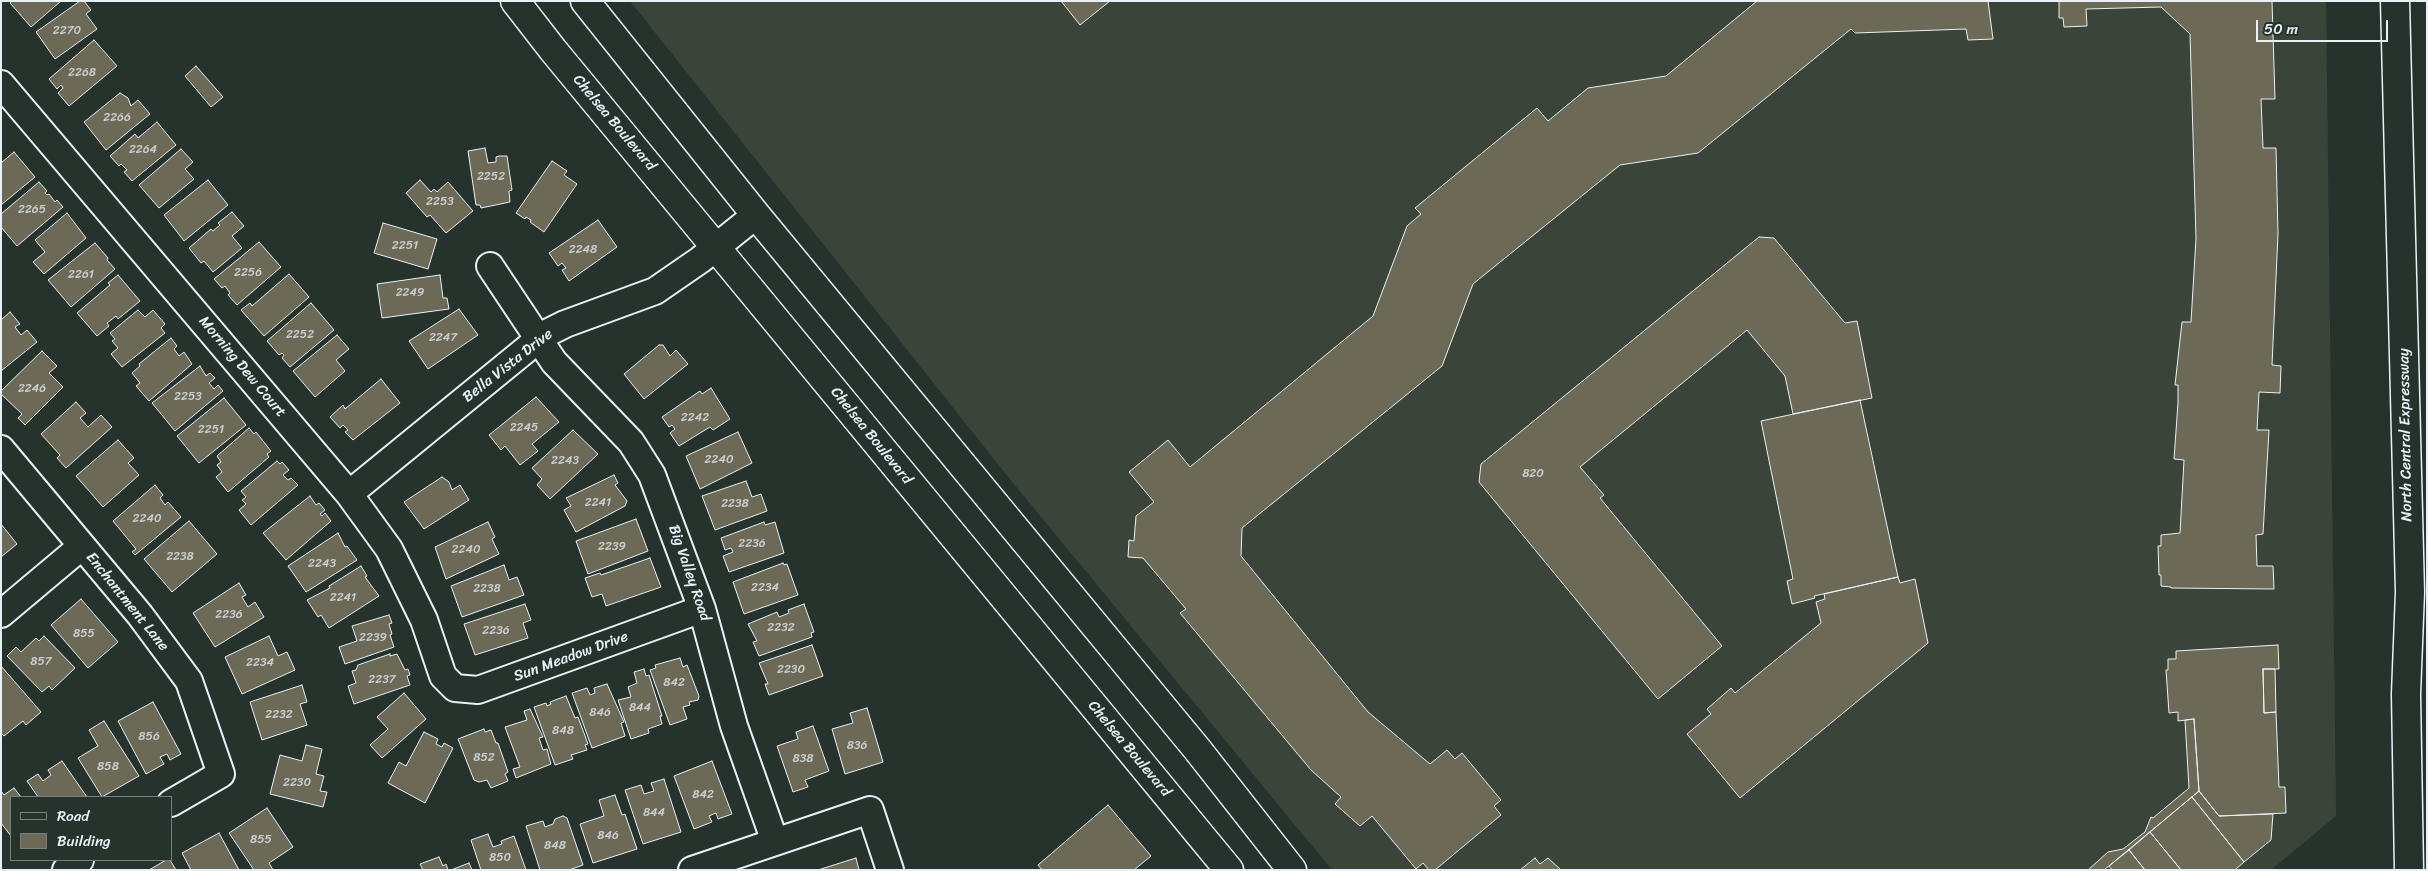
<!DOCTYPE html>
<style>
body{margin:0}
#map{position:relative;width:2428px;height:871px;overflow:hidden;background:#26332d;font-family:Sriracha,sans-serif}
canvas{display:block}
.frame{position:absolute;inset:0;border:2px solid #e8f1f8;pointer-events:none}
.legend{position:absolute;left:10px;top:796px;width:162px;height:65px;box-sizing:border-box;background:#26332d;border:1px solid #747f7e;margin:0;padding:6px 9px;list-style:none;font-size:15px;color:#e8f1f8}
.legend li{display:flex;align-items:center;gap:10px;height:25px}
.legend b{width:25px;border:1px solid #747f7e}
.scale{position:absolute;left:2256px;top:20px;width:132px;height:22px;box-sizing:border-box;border:2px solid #e8f1f8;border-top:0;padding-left:6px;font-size:15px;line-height:18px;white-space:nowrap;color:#e8f1f8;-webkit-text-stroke:4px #26332d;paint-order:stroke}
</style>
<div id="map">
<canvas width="2428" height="871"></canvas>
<div class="frame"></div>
<ul class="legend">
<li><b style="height:6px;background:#26332d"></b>Road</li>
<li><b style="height:14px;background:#6c6a56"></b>Building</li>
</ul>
<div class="scale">50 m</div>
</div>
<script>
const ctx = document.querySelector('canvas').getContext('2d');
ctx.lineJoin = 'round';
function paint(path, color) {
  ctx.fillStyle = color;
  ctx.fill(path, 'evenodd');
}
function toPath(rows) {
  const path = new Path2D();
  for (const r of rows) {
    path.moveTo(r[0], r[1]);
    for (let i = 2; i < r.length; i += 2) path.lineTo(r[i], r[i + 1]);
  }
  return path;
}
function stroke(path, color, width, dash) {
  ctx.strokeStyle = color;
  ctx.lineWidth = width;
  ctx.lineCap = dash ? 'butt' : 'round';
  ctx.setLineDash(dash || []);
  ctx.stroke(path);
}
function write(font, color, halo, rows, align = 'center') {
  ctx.font = font + ' Sriracha,sans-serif';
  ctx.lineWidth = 4.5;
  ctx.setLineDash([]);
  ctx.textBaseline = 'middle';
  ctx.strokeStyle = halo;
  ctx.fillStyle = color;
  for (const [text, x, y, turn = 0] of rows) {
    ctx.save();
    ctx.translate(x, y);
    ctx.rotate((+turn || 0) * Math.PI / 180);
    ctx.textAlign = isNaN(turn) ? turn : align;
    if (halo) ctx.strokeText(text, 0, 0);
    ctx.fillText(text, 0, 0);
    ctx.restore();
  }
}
const built = toPath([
 [630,1,2326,1,2336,816,2271,870,1332,870,1009,478]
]);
const building = toPath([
 [12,1,61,1,31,27,10,3,12,1],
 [80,1,84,1,91,10,86,14,97,29,55,59,36,32,80,1],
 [1061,1,1110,1,1080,25,1061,1],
 [1757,1,1988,1,1993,39,1968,40,1966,29,1855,33,1851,29,1698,153,1620,165,1473,284,1442,366,1242,528,1241,556,1368,712,1430,764,1447,750,1455,759,1462,753,1501,800,1494,806,1501,815,1435,870,1429,870,1423,863,1416,869,1372,816,1360,826,1335,804,1341,797,1311,770,1180,613,1186,609,1143,558,1128,557,1129,540,1134,541,1136,516,1154,502,1129,472,1168,440,1190,467,1373,316,1407,226,1421,214,1415,208,1537,108,1548,121,1588,88,1666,76,1757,1],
 [2059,1,2272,1,2275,99,2261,99,2263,148,2276,148,2278,234,2272,365,2281,366,2280,393,2259,392,2257,430,2269,430,2263,534,2256,535,2257,566,2273,566,2274,589,2171,588,2171,587,2161,586,2161,575,2159,575,2158,546,2161,546,2161,535,2180,533,2184,460,2174,459,2178,403,2178,385,2175,385,2182,322,2191,322,2196,238,2190,34,2161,7,2086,9,2087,26,2064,27,2063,18,2059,18,2059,1],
 [94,40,117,66,69,106,58,93,63,88,61,85,57,89,49,79,94,40],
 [196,66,223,97,211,107,185,76,196,66],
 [120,93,128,98,131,106,138,100,150,114,106,150,84,122,120,93],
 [157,122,176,145,132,181,124,172,127,170,121,164,119,166,110,156,135,134,138,138,157,122],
 [485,148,488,163,496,162,496,157,499,156,507,156,512,190,509,191,510,202,481,208,480,205,476,205,468,151,485,148],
 [181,149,193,162,185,169,194,179,159,208,139,185,181,149],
 [14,152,35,177,1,205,1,163,14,152],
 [552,161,567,171,564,175,577,184,544,232,530,222,531,220,526,217,525,219,516,213,552,161],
 [208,180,228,205,184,241,164,215,208,180],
 [420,180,431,192,434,189,437,192,448,182,473,211,446,233,430,215,427,217,406,193,420,180],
 [39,182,47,191,45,193,47,195,49,194,55,202,57,200,63,207,17,246,1,227,1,214,39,182],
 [232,212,244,226,232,236,242,248,213,272,204,261,201,263,189,248,211,229,213,231,220,225,218,223,232,212],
 [67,213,86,238,44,274,33,262,45,252,35,240,67,213],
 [598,220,617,247,569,281,562,270,566,268,562,263,558,266,549,253,598,220],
 [383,223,437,239,428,269,374,253,383,223],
 [1759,237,1774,238,1845,323,1857,321,1872,398,1793,414,1785,376,1747,330,1580,467,1604,495,1600,498,1722,646,1658,699,1479,482,1481,464,1759,237],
 [259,242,281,267,237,305,228,295,230,293,225,286,222,288,214,279,259,242],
 [95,243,108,258,107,260,115,269,71,307,48,280,95,243],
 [289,274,309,297,264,336,241,310,250,303,252,306,289,274],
 [118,275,140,301,118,319,116,316,107,323,109,326,97,336,77,313,110,285,108,283,118,275],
 [440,275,443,298,447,298,449,309,382,318,377,284,440,275],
 [311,303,334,330,290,367,282,358,284,355,282,353,279,355,267,341,311,303],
 [459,309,478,335,428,369,409,341,459,309],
 [138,310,145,317,153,310,165,324,161,328,165,333,122,367,111,354,118,348,112,341,115,339,110,333,138,310],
 [10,312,20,324,15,327,21,335,27,330,37,342,1,371,1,320,10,312],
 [337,335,349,349,336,360,345,371,315,397,293,371,337,335],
 [171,338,177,346,174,349,179,356,184,352,192,364,149,401,136,386,140,383,132,373,140,366,139,364,171,338],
 [659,345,663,345,670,356,676,350,688,364,644,399,624,374,659,345],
 [42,351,57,366,49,373,63,387,25,425,18,418,22,414,1,394,1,391,42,351],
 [200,366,206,376,210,373,215,378,209,383,214,389,218,385,223,391,175,431,152,403,200,366],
 [381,379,400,403,353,440,345,432,348,430,343,425,340,428,330,417,343,405,345,409,381,379],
 [711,388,730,419,713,430,710,427,679,446,670,433,675,429,672,425,669,427,662,417,700,391,702,394,711,388],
 [536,397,559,422,532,444,538,451,520,465,505,446,501,450,489,435,536,397],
 [224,398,246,425,199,463,177,436,224,398],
 [1860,400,1898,577,1814,596,1815,598,1792,604,1787,581,1793,579,1761,421,1860,400],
 [76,402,86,413,80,418,88,427,101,415,112,427,66,468,57,458,60,455,41,434,76,402],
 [249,428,254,434,256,432,271,451,267,454,269,457,228,492,216,477,222,472,217,465,221,462,217,456,249,428],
 [573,430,598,454,550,499,537,485,542,479,532,468,573,430],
 [738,432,752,463,700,489,686,456,738,432],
 [118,440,134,458,128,463,139,475,103,507,76,476,118,440],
 [277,461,280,464,282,462,289,470,283,475,288,480,291,478,298,485,251,525,239,510,246,504,242,500,246,497,241,491,277,461],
 [614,475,618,483,615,485,627,501,625,506,576,532,564,510,571,506,566,498,614,475],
 [442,477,449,482,452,490,460,485,469,500,424,529,404,502,442,477],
 [746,481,752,497,761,494,767,511,715,530,702,496,746,481],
 [155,485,163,495,160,498,165,505,168,502,181,517,135,555,132,552,136,549,113,521,155,485],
 [310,496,316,505,319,503,325,510,320,514,322,516,325,513,331,521,286,560,263,533,310,496],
 [636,519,648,551,588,574,576,541,636,519],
 [189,521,217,554,172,592,144,559,189,521],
 [488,522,495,537,492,539,499,554,446,579,435,547,488,522],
 [764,522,765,525,775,522,784,553,729,572,723,556,733,552,731,548,725,550,721,538,764,522],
 [1,524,17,544,1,557,1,524],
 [338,533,345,547,347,546,357,560,306,592,288,566,338,533],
 [650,558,661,587,606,606,602,594,592,597,585,578,600,573,601,575,650,558],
 [783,563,784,565,787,564,798,595,744,614,733,582,783,563],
 [504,565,509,580,517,577,524,595,462,617,451,586,504,565],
 [361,566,367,576,365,577,379,596,329,628,321,615,318,617,307,600,330,588,329,586,361,566],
 [1898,577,1900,583,1915,579,1928,643,1740,798,1687,734,1711,714,1707,709,1731,688,1735,693,1821,623,1816,602,1825,599,1824,594,1898,577],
 [239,583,246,595,242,597,248,607,255,602,264,617,215,647,193,613,239,583],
 [81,599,118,642,88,668,51,625,81,599],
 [525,604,531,620,523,623,528,638,475,655,464,624,525,604],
 [804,604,814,632,811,633,812,637,759,656,753,642,757,641,748,624,777,612,779,617,789,613,788,610,804,604],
 [389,615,392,623,389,624,392,634,390,635,394,647,345,664,339,647,357,641,352,626,389,615],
 [44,636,75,668,52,690,49,686,42,692,7,656,16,647,21,652,36,638,39,641,44,636],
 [269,636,278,656,287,652,295,670,242,694,225,657,269,636],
 [812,645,823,676,769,695,765,684,768,684,759,663,812,645],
 [2278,645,2279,669,2263,669,2264,713,2276,712,2279,787,2285,787,2286,813,2219,816,2199,791,2194,719,2178,721,2178,712,2169,713,2166,670,2168,670,2168,659,2176,659,2176,651,2278,645],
 [390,654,390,656,397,654,405,670,408,669,410,675,407,676,410,685,354,704,348,686,356,683,352,671,356,670,358,665,390,654],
 [680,658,683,667,687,665,699,696,698,700,689,702,690,705,683,707,687,719,670,725,650,670,656,668,655,665,680,658],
 [1,666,41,712,26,725,23,721,4,736,1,733,1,666],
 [644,669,646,676,649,675,662,716,660,716,662,724,648,729,649,733,631,739,618,700,631,697,628,687,637,683,634,672,644,669],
 [2263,669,2275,669,2276,712,2264,713,2263,669],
 [607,684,624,722,621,723,625,736,592,748,572,693,587,688,590,695,595,693,594,688,607,684],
 [302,685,307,702,300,704,307,725,262,740,250,702,302,685],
 [404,693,426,719,382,758,370,745,388,729,377,717,404,693],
 [566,696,575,718,578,717,588,744,585,745,587,750,571,755,573,759,555,765,534,707,546,703,547,706,551,704,550,702,566,696],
 [153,702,181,754,170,760,167,754,160,757,164,764,146,774,118,721,153,702],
 [867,708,883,762,845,774,832,729,853,723,850,713,867,708],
 [530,709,543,737,539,738,543,750,547,749,551,764,516,778,513,769,520,767,505,727,527,720,524,711,530,709],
 [2194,719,2199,791,2104,870,2088,870,2108,852,2123,849,2145,832,2151,817,2153,818,2189,788,2185,720,2194,719],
 [104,721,139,776,102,797,78,758,98,746,89,730,104,721],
 [813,726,829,771,805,780,808,787,793,792,777,746,798,739,796,732,813,726],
 [484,729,485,732,491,730,496,743,498,743,508,772,505,774,508,781,491,788,487,780,479,782,474,780,458,739,484,729],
 [424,732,438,739,436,744,442,747,444,743,453,748,425,803,388,783,399,762,406,766,424,732],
 [306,745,322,749,316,774,324,776,320,791,327,792,323,807,270,794,280,755,302,761,306,745],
 [62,761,87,797,38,797,27,781,38,774,43,781,51,775,48,770,62,761],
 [712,761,732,814,718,819,716,813,709,816,712,822,694,829,674,776,712,761],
 [664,779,681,832,643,844,625,790,641,785,644,794,654,791,651,783,664,779],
 [14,788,21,797,11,797,11,836,1,823,1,791,4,795,14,788],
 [2199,791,2219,816,2273,814,2271,840,2244,862,2192,797,2199,791],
 [615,795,622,815,625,814,637,849,593,863,580,824,604,816,599,800,615,795],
 [2192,797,2244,862,2235,870,2181,870,2150,832,2192,797],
 [1108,805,1151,856,1134,870,1042,870,1038,865,1108,805],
 [267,808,293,847,269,863,273,870,254,870,229,833,267,808],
 [563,816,567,818,583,865,569,870,540,870,526,826,543,821,545,827,553,824,555,819,563,816],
 [2150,832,2181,870,2145,870,2129,850,2150,832],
 [219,833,239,870,191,870,182,853,219,833],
 [488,834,493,847,502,844,501,841,514,836,526,870,481,870,471,840,488,834],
 [2129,850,2145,870,2112,870,2109,866,2129,850],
 [439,857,443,866,446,864,448,870,423,870,420,864,439,857],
 [856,858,859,870,818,870,856,858],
 [1535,858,1540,864,1548,858,1561,870,1520,870,1535,858],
 [166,860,170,860,176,870,149,870,166,860],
 [469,863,472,870,451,870,469,863]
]);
const minor = toPath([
 [1,84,349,494,389,549,424,620,443,676,455,688,478,690,702,609],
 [490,266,554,362,631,442,652,475,702,609,734,726,775,842],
 [1,449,140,615,189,681,221,774,171,803],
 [349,494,545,334,565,324,655,291,700,260,756,215],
 [1,614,82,546],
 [66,870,80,860],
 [692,870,870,810,890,870]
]);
const major = toPath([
 [515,1,553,50,1229,870],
 [585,1,756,215,1197,749,1292,870],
 [2395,1,2410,592,2406,694,2409,870]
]);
const numberNames = [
 ["2270",67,31],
 ["2268",82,73],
 ["2266",117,118],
 ["2264",143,150],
 ["2252",491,177],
 ["2253",440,202],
 ["2265",32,210],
 ["2251",405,246],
 ["2248",583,250],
 ["2256",248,273],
 ["2261",81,275],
 ["2249",410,293],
 ["2252",300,335],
 ["2247",443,338],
 ["2246",32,389],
 ["2253",188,397],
 ["2242",695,418],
 ["2245",524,428],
 ["2251",211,430],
 ["2240",719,460],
 ["2243",565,461],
 ["820",1533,474],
 ["2241",598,503],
 ["2238",735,504],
 ["2240",147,519],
 ["2236",752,544],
 ["2239",612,547],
 ["2240",466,550],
 ["2238",180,557],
 ["2243",322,564],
 ["2234",765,588],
 ["2238",487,589],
 ["2241",343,598],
 ["2236",229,615],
 ["2232",781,628],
 ["2236",496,631],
 ["855",84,634],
 ["2239",373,638],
 ["857",41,662],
 ["2234",260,663],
 ["2230",791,670],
 ["2237",382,680],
 ["842",674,683],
 ["844",640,708],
 ["846",600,713],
 ["2232",279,715],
 ["848",563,731],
 ["856",149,737],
 ["836",857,746],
 ["852",484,758],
 ["838",803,759],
 ["858",108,767],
 ["2230",297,783],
 ["842",703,795],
 ["844",654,813],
 ["846",608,836],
 ["855",261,840],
 ["848",555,846],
 ["850",500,858]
];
const streetNames = [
 ["Chelsea Boulevard",614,123,50],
 ["Bella Vista Drive",508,366,-38],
 ["Morning Dew Court",242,367,50],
 ["North Central Expressway",2406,435,-91],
 ["Chelsea Boulevard",871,436,51],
 ["Big Valley Road",689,573,71],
 ["Enchantment Lane",127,602,51],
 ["Sun Meadow Drive",571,657,-20],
 ["Chelsea Boulevard",1129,749,50]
];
paint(built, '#3b4439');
paint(building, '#6c6a56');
stroke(building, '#e8f1f8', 1);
stroke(minor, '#e8f1f8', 30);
stroke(major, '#e8f1f8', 31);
stroke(minor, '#26332d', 26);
stroke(major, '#26332d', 28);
write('12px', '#c9cfd0', null, numberNames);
write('15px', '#e8f1f8', '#26332d', streetNames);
</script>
